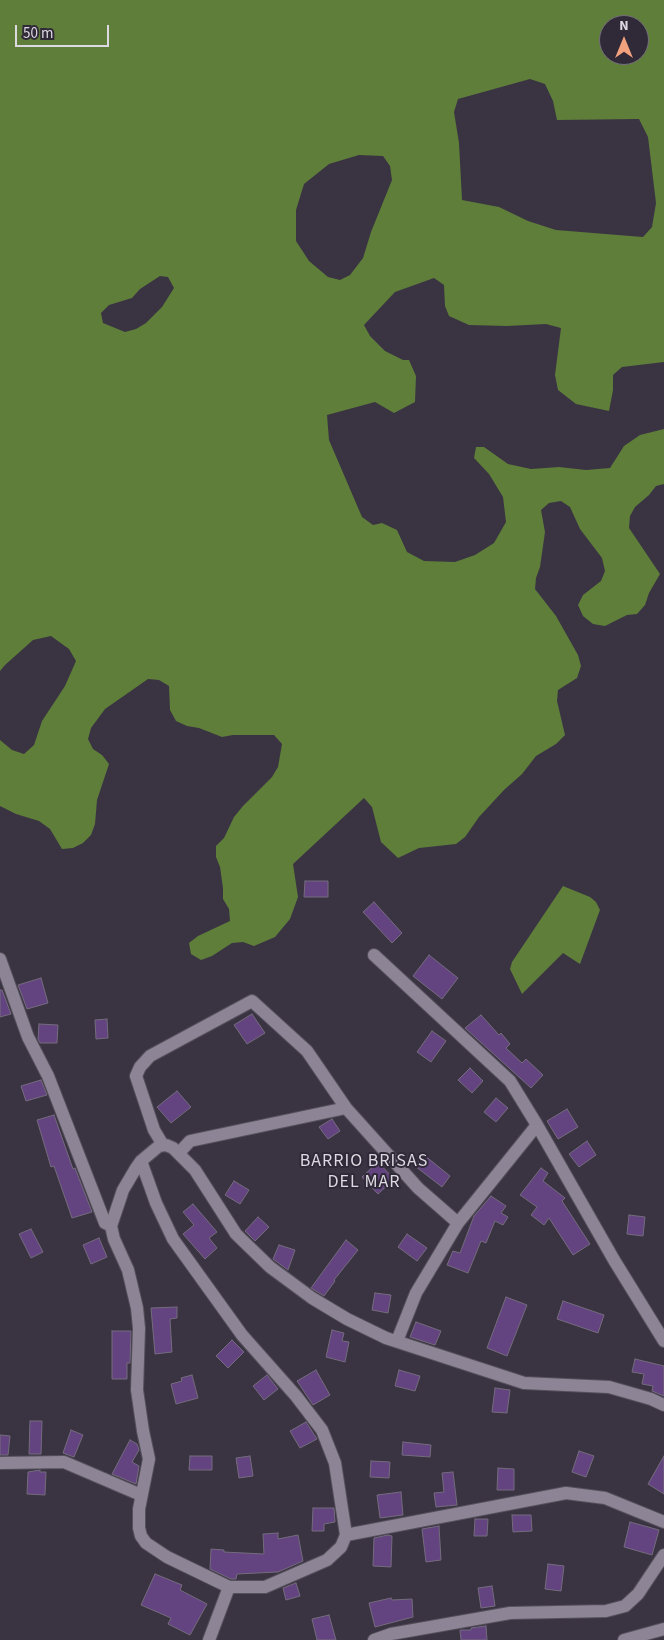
<!DOCTYPE html>
<style>
body{margin:0}
#map{position:relative;width:664px;height:1640px;overflow:hidden;background:#3a3342;font-family:"Source Sans 3",sans-serif}
canvas{display:block}
.north{position:absolute;left:599px;top:15px;width:50px;height:50px;box-sizing:border-box;background:#302938;border:1px solid #756f7c;border-radius:50%;rotate:0deg;font-size:14px;font-weight:700;line-height:20px;text-align:center;color:#ddd9e2}
.north::after{content:'';display:block;margin:auto;width:18px;height:22px;background:#f1a17c;clip-path:polygon(50% 0,100% 100%,50% 72%,0 100%)}
.scale{position:absolute;left:15px;top:25px;width:94px;height:22px;box-sizing:border-box;border:2px solid #ddd9e2;border-top:0;padding-left:6px;font-size:15px;line-height:18px;white-space:nowrap;color:#ddd9e2;-webkit-text-stroke:4px #302938;paint-order:stroke}
</style>
<div id="map">
<canvas width="664" height="1640"></canvas>
<div class="north">N</div>
<div class="scale">50 m</div>
</div>
<script>
const ctx = document.querySelector('canvas').getContext('2d');
ctx.lineJoin = 'round';
function paint(path, color) {
  ctx.fillStyle = color;
  ctx.fill(path, 'evenodd');
}
function toPath(rows) {
  const path = new Path2D();
  for (const r of rows) {
    path.moveTo(r[0], r[1]);
    for (let i = 2; i < r.length; i += 2) path.lineTo(r[i], r[i + 1]);
  }
  return path;
}
function stroke(path, color, width, dash) {
  ctx.strokeStyle = color;
  ctx.lineWidth = width;
  ctx.lineCap = dash ? 'butt' : 'round';
  ctx.setLineDash(dash || []);
  ctx.stroke(path);
}
function write(font, color, halo, rows, align = 'center') {
  ctx.font = font + ' "Source Sans 3",sans-serif';
  ctx.lineWidth = 4;
  ctx.setLineDash([]);
  ctx.textBaseline = 'middle';
  ctx.strokeStyle = halo;
  ctx.fillStyle = color;
  for (const [text, x, y, turn = 0] of rows) {
    ctx.save();
    ctx.translate(x, y);
    ctx.rotate((+turn || 0) * Math.PI / 180);
    ctx.textAlign = isNaN(turn) ? turn : align;
    if (halo) ctx.strokeText(text, 0, 0);
    ctx.fillText(text, 0, 0);
    ctx.restore();
  }
}
const forest = toPath([
 [0,0,664,0,664,362,622,367,613,375,613,390,609,411,576,404,558,390,555,375,561,328,546,324,507,326,469,325,449,316,445,306,444,285,434,278,395,292,364,325,370,336,385,351,403,360,409,360,416,376,415,402,394,413,375,402,327,415,329,440,362,517,373,525,382,523,397,530,407,552,424,561,455,562,475,555,494,543,506,522,503,497,489,474,474,458,476,447,484,447,508,464,531,469,559,467,586,470,610,468,624,446,640,435,664,429,664,484,656,486,649,495,635,507,630,516,629,528,660,574,649,593,645,605,637,614,627,615,605,626,593,624,583,616,578,605,583,595,601,581,605,571,602,558,580,529,570,507,561,501,549,503,541,510,545,532,540,567,536,578,535,589,556,616,578,655,581,666,577,678,558,690,557,701,565,735,556,744,536,756,522,774,504,790,479,817,465,837,456,844,419,848,398,858,381,842,372,807,364,798,293,864,298,897,290,919,275,937,254,946,243,942,232,943,212,956,201,960,191,954,189,943,198,936,230,921,229,909,223,899,223,888,220,867,216,857,216,846,224,838,234,817,243,806,272,777,278,767,282,744,274,735,233,735,222,737,199,728,187,726,176,721,170,710,169,686,159,680,148,679,105,709,91,728,88,739,93,749,102,755,109,764,97,800,95,824,91,835,83,843,73,848,62,849,50,829,39,821,16,814,0,806,0,740,12,750,24,754,34,745,42,721,65,686,76,661,69,649,51,636,33,640,5,665,0,671],
 [609,25,639,25,639,55,609,55],
 [530,79,545,84,553,101,557,120,639,119,648,137,656,203,652,227,643,237,556,230,528,221,499,207,462,200,459,143,454,112,458,99],
 [359,155,383,156,390,166,392,180,371,232,363,258,350,275,340,280,328,277,309,261,296,241,296,210,304,184,329,164],
 [160,276,168,277,174,288,162,307,146,323,136,329,125,332,103,323,101,313,109,305,132,298,140,289],
 [563,886,590,897,596,902,600,910,580,964,563,953,522,994,510,969,512,962]
]);
const building = toPath([
 [305,881,328,881,328,897,304,897,305,881],
 [374,902,402,933,392,943,363,912,374,902],
 [429,955,458,978,442,999,413,976,429,955],
 [41,978,48,1003,27,1009,18,985,41,978],
 [0,990,2,990,11,1014,0,1017,0,990],
 [252,1014,265,1033,247,1044,234,1025,252,1014],
 [481,1015,499,1035,501,1033,510,1044,506,1048,522,1063,526,1059,543,1075,531,1088,465,1028,481,1015],
 [107,1019,108,1038,96,1039,95,1020,107,1019],
 [39,1024,58,1025,57,1043,40,1043,38,1039,39,1024],
 [432,1031,446,1041,431,1062,417,1052,432,1031],
 [470,1068,483,1081,472,1093,458,1080,470,1068],
 [41,1080,47,1095,26,1101,21,1086,41,1080],
 [177,1091,191,1107,171,1123,157,1107,177,1091],
 [496,1098,508,1108,496,1122,484,1112,496,1098],
 [567,1109,578,1127,558,1139,547,1121,567,1109],
 [54,1115,73,1169,75,1168,92,1212,72,1218,54,1166,51,1167,37,1120,54,1115],
 [332,1119,340,1131,328,1139,319,1127,332,1119],
 [587,1141,596,1155,579,1167,569,1154,587,1141],
 [424,1155,450,1176,442,1187,415,1166,424,1155],
 [378,1162,394,1179,378,1194,362,1177,378,1162],
 [541,1168,548,1173,543,1181,565,1198,562,1201,590,1244,573,1255,549,1218,544,1225,531,1215,537,1207,520,1195,541,1168],
 [234,1181,249,1190,240,1204,225,1195,234,1181],
 [491,1196,506,1206,501,1213,508,1217,503,1225,495,1221,486,1243,481,1241,468,1273,447,1265,453,1251,460,1253,474,1216,491,1196],
 [193,1204,217,1232,209,1238,217,1248,205,1259,183,1234,194,1225,183,1212,193,1204],
 [629,1215,645,1217,643,1236,627,1234,629,1215],
 [258,1217,269,1227,255,1241,245,1231,258,1217],
 [31,1229,43,1252,31,1258,19,1234,31,1229],
 [407,1234,427,1248,417,1261,398,1247,407,1234],
 [99,1238,107,1257,91,1264,83,1245,99,1238],
 [346,1240,358,1250,334,1280,335,1281,324,1296,311,1288,346,1240],
 [279,1245,295,1250,288,1270,273,1259,279,1245],
 [375,1293,391,1295,388,1313,372,1310,375,1293],
 [506,1297,527,1305,507,1356,487,1348,506,1297],
 [563,1301,604,1315,598,1333,557,1319,563,1301],
 [177,1307,177,1318,170,1319,172,1352,155,1354,151,1308,177,1307],
 [416,1322,441,1331,435,1345,410,1337,416,1322],
 [332,1330,344,1333,342,1341,349,1342,345,1362,326,1357,332,1330],
 [112,1331,131,1331,130,1363,127,1363,127,1379,112,1379,112,1331],
 [232,1340,244,1352,228,1368,216,1356,232,1340],
 [635,1359,664,1366,664,1396,652,1391,653,1386,642,1384,644,1374,632,1372,635,1359],
 [316,1370,330,1395,313,1405,297,1381,316,1370],
 [399,1370,420,1376,415,1391,395,1386,399,1370],
 [192,1375,198,1398,176,1404,171,1384,182,1381,181,1378,192,1375],
 [267,1375,278,1389,264,1400,253,1386,267,1375],
 [495,1388,510,1390,507,1413,492,1412,495,1388],
 [30,1421,42,1421,41,1454,29,1454,30,1421],
 [306,1422,317,1439,300,1448,290,1431,306,1422],
 [71,1430,83,1435,74,1457,63,1453,71,1430],
 [0,1435,10,1436,8,1455,0,1455,0,1435],
 [130,1440,137,1444,139,1450,132,1462,139,1466,136,1484,112,1474,130,1440],
 [403,1442,431,1445,430,1457,402,1455,403,1442],
 [579,1451,594,1456,586,1477,572,1472,579,1451],
 [190,1456,212,1456,212,1470,189,1470,190,1456],
 [250,1456,253,1476,239,1478,236,1458,250,1456],
 [664,1456,664,1494,648,1484,664,1456],
 [371,1461,390,1462,389,1478,370,1477,371,1461],
 [498,1468,514,1469,514,1490,497,1490,498,1468],
 [40,1470,40,1472,46,1472,45,1495,27,1494,28,1472,40,1470],
 [453,1472,457,1505,436,1507,434,1493,444,1492,442,1473,453,1472],
 [401,1492,403,1515,380,1518,377,1495,401,1492],
 [313,1508,334,1508,335,1522,324,1524,324,1531,312,1531,313,1508],
 [512,1515,531,1515,532,1531,513,1532,512,1515],
 [475,1519,488,1519,487,1536,474,1536,475,1519],
 [630,1522,659,1530,652,1555,624,1547,630,1522],
 [439,1526,441,1560,426,1562,422,1529,439,1526],
 [278,1533,278,1539,298,1535,303,1561,278,1572,237,1574,236,1579,231,1579,210,1569,211,1549,224,1550,224,1552,264,1554,263,1534,278,1533],
 [388,1535,392,1536,391,1567,373,1566,374,1538,388,1535],
 [548,1564,564,1566,561,1591,545,1589,548,1564],
 [155,1574,182,1585,180,1590,207,1604,190,1635,168,1624,171,1618,141,1605,155,1574],
 [296,1583,300,1596,286,1600,283,1588,296,1583],
 [492,1586,495,1606,481,1608,478,1588,492,1586],
 [391,1598,392,1600,412,1599,413,1617,375,1627,369,1603,391,1598],
 [329,1615,336,1640,317,1640,312,1619,329,1615],
 [486,1626,487,1640,461,1640,460,1630,471,1630,471,1628,486,1626]
]);
const minor = toPath([
 [374,955,510,1081,537,1125],
 [0,959,28,1037,48,1076,105,1223,111,1226],
 [163,1145,154,1130,136,1076,140,1067,150,1056,252,1001,307,1051,346,1108,418,1188,458,1223],
 [179,1153,190,1141,346,1108],
 [141,1161,156,1203,173,1239,242,1335,296,1396,322,1430,335,1463,346,1535],
 [397,1341,416,1293,458,1223,537,1125,614,1260,664,1341],
 [0,1463,64,1462,141,1495],
 [229,1587,167,1557,146,1543,141,1536,139,1528,139,1509,149,1459,143,1431,137,1390,139,1328,137,1308,128,1270,114,1239,111,1226,123,1190,136,1168,141,1161,159,1146,166,1145,173,1148,195,1170,236,1234,270,1267,312,1298,347,1319,386,1338,524,1383,609,1387,651,1399,664,1405],
 [209,1640,229,1587,265,1587,327,1560,341,1547,346,1535,566,1493,605,1498,664,1522],
 [374,1640,391,1634,510,1613,606,1611,625,1606,638,1594,664,1555],
 [624,1640,664,1629]
]);
const neighbourhoodNames = [
 ["BARRIO BRISAS",364,1162],
 ["DEL MAR",364,1183]
];
paint(forest, '#5e7e3a');
paint(building, '#634481');
stroke(building, '#746c7c', 1);
stroke(minor, '#56505c', 14);
stroke(minor, '#8d8596', 12);
ctx.letterSpacing = '1px';
write('18px', '#ddd9e2', '#302938', neighbourhoodNames);
ctx.letterSpacing = '0px';
</script>
